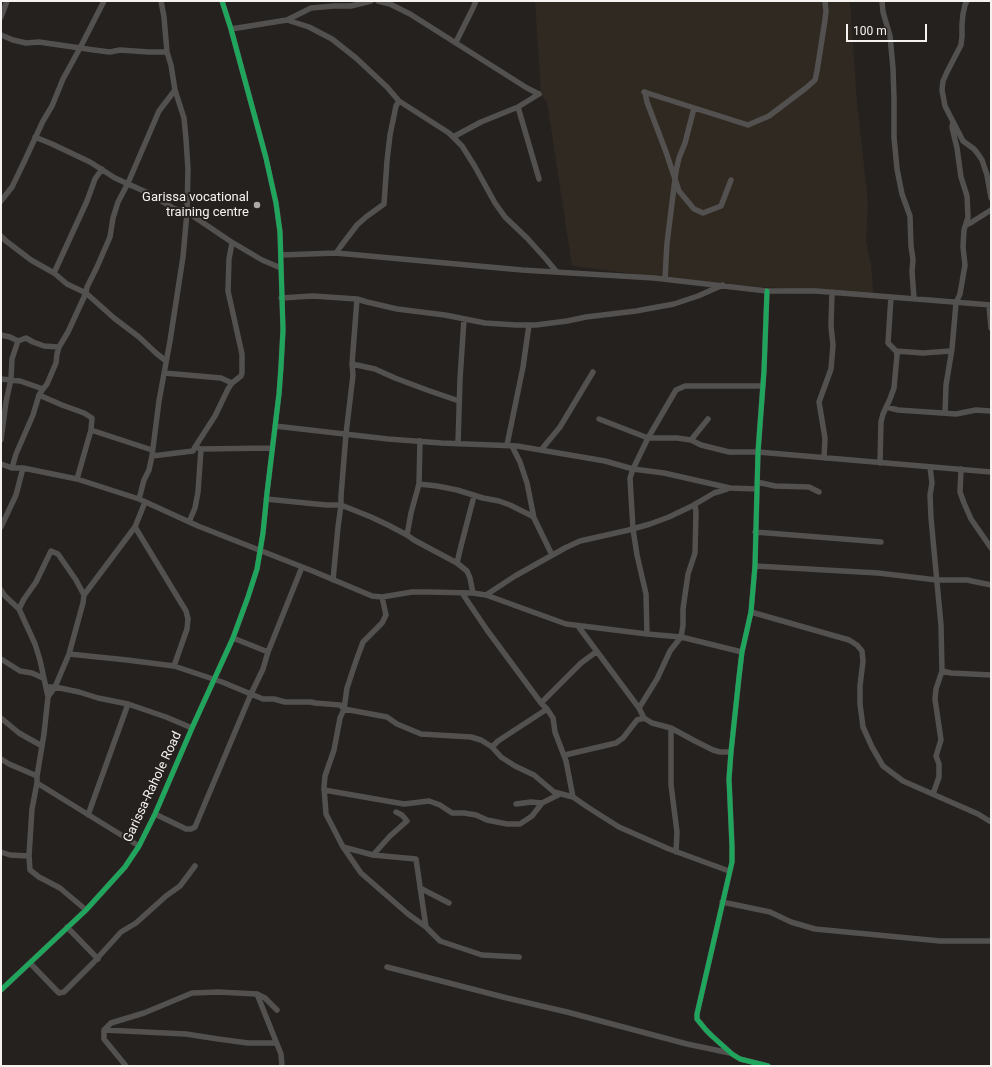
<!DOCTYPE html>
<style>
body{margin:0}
#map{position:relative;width:992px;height:1067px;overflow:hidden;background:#24211f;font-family:Roboto,sans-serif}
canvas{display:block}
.frame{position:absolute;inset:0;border:2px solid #f5f2f0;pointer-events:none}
.scale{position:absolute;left:846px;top:24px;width:81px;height:18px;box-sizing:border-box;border:2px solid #f5f2f0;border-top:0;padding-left:5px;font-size:12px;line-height:14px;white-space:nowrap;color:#f5f2f0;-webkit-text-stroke:3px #25211e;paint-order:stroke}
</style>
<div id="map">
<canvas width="992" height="1067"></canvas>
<div class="frame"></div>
<div class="scale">100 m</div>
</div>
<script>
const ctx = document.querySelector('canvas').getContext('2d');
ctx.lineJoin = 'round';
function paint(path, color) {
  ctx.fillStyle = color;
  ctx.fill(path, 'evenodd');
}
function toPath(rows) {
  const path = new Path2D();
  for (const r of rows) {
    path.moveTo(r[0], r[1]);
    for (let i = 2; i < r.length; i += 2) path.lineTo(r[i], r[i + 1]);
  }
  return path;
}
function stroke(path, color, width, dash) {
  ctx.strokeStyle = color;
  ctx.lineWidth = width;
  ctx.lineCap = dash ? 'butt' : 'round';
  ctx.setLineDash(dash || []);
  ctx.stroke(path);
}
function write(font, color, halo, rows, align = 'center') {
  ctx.font = font + ' Roboto,sans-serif';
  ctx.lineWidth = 4;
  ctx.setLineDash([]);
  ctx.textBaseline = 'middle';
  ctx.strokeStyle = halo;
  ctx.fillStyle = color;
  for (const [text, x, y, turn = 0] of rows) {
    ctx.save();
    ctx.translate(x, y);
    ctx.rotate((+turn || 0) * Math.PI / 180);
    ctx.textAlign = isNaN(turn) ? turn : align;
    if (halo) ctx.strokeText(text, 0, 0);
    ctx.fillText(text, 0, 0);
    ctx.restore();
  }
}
const built = toPath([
 [535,1,850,1,857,102,868,202,866,241,871,266,874,297,676,279,572,266,547,102,541,95]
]);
const minor = toPath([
 [378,1,390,4,410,14,527,88,539,94],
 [882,1,883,12,890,36,893,68,894,98,894,137,897,169,902,194,910,216,911,246,913,260,912,271,914,299],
 [967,1,965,5,963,14,962,24,962,36,961,45,947,72,943,81,942,90,945,106,963,141,974,149,978,154,982,160,987,175,991,198],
 [1,17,7,1],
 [287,20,309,27,332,39,356,58,387,87,399,101,449,133,462,146,474,165,495,203,505,217,527,238,546,259,556,271],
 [231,29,287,20,311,8,334,6,351,6,371,1],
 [1,35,13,40,26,43,39,42,94,50,110,52,120,50,149,52,167,52],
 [456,42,473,8,476,1],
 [644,92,748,125,769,116,806,88,815,80,817,71,825,20,826,11,825,1],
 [645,92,647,102,666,152,679,191,694,209,703,213,721,206,731,180],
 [518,107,539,179],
 [35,137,52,144,90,162,115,178,146,192,175,209,187,212,230,241,262,260,281,268],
 [453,137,481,122,518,107,539,94],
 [1,201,12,187,25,160,43,121,52,106,63,79,80,48,104,1],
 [966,225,972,222,991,210],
 [1,236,6,241,31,260,54,273,67,284,86,293,114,318,139,337,156,353,166,361],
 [336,253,341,246,357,225,366,217,384,204,387,161,390,135,396,106,399,101],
 [281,255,336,253,522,270,654,278,767,291,816,291,991,305],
 [54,273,87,201,95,179,102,169],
 [665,279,667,243,676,171,679,158,685,143,694,108],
 [767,291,764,371,758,452,755,566,751,612,742,652,739,677,731,752,729,779,732,846,732,862,697,1014,697,1019,706,1030,712,1036,732,1054,740,1059,768,1066],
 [281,298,313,296,357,299,367,302,397,309,445,315,485,323,516,325,536,325,567,321,586,317,636,311,674,304,698,296,723,285],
 [989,305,991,328],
 [1,335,10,337,18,341,26,338,33,342,44,346,59,347],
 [896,351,923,353,951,351],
 [352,364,375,369,395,378,427,390,459,401],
 [164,373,221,378,232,383],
 [1,379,20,381,43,389],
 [39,395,62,405,84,413,92,418,91,430,77,479],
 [886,407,898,410,942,413,956,414,976,410,991,411],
 [945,413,946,385,952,349,956,303,960,294,965,265,963,247,964,230,968,217,967,196,961,177,957,148,952,127,953,122],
 [599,419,648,438,677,438,691,440,701,445,729,452,758,452,991,472],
 [275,426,388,439,441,443,517,446,605,461,633,469,664,473,730,488,757,489],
 [91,430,152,450],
 [1,440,6,402,11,379,12,359,18,341],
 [691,440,708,419],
 [458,443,460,379,464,319],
 [507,445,523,367,529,325],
 [512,446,520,462,527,483,534,518],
 [195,447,215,416,228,389,232,383,241,376,242,373,242,354,228,291,229,259,232,243],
 [541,450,560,427,593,372],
 [152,456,193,451,195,447,201,449,272,448],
 [824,458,825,438,819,402,831,369,833,345,831,326,832,292],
 [880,463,881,422,883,414,890,399,894,388,897,355,896,351,888,343,891,297],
 [1,464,12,468,23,468,77,479,139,499,198,526,315,572,372,596,382,597,412,592,429,592,473,593,486,595,566,624,647,634,681,637,742,652],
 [930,467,932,483,930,495,931,518,941,625,942,671,936,689,935,699,941,740,936,756,939,764,939,777,933,794],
 [12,468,16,454,33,415,39,395,43,389,47,384,56,363,57,354,59,347,68,332,79,308,86,293,87,287,97,267,110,237,113,218,118,202,128,183,159,111,175,90],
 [961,469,960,492,964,503,971,519,991,548],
 [757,482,775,486,809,487,819,492],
 [419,484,437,486,457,490,483,498,499,501,510,505,532,516,534,518,552,555],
 [139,499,144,480,149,470,152,456,159,401,170,341,183,257,187,212,188,169,186,139,184,118,175,90,171,65,167,52,164,17,161,1],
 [266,499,326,505,341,505,371,517,388,525,407,535,414,540,457,563,467,571,470,578,473,593],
 [189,522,195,508,198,492,201,449],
 [1,527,16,495,23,468],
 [135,527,186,611,188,619,187,629,174,666],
 [755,532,881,542],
 [407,535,411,513,419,484,420,441],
 [457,563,461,546,474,496],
 [755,566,878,573,937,580,967,580,991,585],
 [333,580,338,527,341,505,341,496,346,434,353,375,352,364,357,299],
 [1,590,5,596,19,609,35,644,40,660,48,697,44,734,37,776,37,783,32,809,29,856,30,870,39,877,60,888,86,910],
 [462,593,487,630,541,703,547,709,553,718,555,732,566,761,573,797,589,808,619,827,669,849,729,871],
 [486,595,515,576,565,548,580,541,629,530,650,524,669,517,692,506,714,493,727,489],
 [382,597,386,615,382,623,363,642,356,661,347,688,344,709,340,718,334,750,325,776,324,787,326,814,343,847,361,873,408,914,426,927,440,941,482,955,519,957],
 [19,609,24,599,36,582,51,551,58,554,76,580,84,595],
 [751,612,849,640,857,645,862,651,863,661,860,686,860,704,863,727,872,747,883,766,903,781,978,814,991,822],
 [578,626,639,708,644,718,652,723,671,728,695,741,713,750,720,752,731,752],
 [647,634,646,594,637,555,633,529,630,478,633,469,648,438,676,390,685,386,763,386],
 [233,638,268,652],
 [69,654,127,660,174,666,222,682,263,699,274,699,285,702,311,702,315,703,340,705,344,709,387,717,397,724,421,734,471,737,481,740,492,747],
 [1,659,20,671,32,673,43,678],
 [942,671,951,673,991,675],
 [46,687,55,687,69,654,83,603,84,595,135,527,145,502],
 [48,697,55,687,79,692,98,698,128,704,88,815],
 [541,703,581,663,596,652],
 [128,704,166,717,192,728],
 [639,708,657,679,670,651,681,637,683,625,683,609,688,574,695,553,696,512,695,504],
 [547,709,498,741,492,747,501,757,515,766,534,775,554,792,573,797],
 [1,718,19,733,42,746],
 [671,728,671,785,677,832,676,852],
 [565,755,616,743,623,738,637,720,644,718],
 [1,759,9,764,37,776],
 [37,783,139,846],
 [324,790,404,804,429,801,440,805,452,813,464,813,476,815,487,820,507,824,520,824,532,816,542,803],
 [516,804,531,802,542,803,560,794],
 [155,814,186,829,191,829,195,827,251,694,263,669,268,652,302,567],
 [343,847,373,855,416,859,426,927],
 [1,852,10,855,29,856],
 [373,855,390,836,407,821,402,815,396,812],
 [420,888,449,903],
 [722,902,770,912,791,922,815,929,940,941,991,941],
 [67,927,98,959],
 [30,963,56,990,59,993,64,992,93,963,121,932,136,923,166,896,180,886,195,866],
 [387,967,507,998,567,1012,687,1044,730,1053],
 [1,990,86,910,125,867,139,846,155,814,192,728,233,638,248,597,257,569,263,533,267,493,279,394,281,367,283,330,280,232,276,203,266,158,231,29,222,1],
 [257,994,281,1054,282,1066],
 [104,1030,186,1034,218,1039,248,1043,276,1043],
 [126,1066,104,1039,104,1030,111,1023,144,1013,192,993,218,992,257,994,265,998,277,1010]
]);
const cycleway = toPath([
 [767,291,764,371,758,452,755,566,751,612,742,652,739,677,731,752,729,779,732,846,732,862,697,1014,697,1019,706,1030,712,1036,732,1054,740,1059,768,1066],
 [1,990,86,910,125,867,139,846,155,814,192,728,233,638,248,597,257,569,263,533,267,493,279,394,281,367,283,330,280,232,276,203,266,158,231,29,222,1]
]);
const markers = [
 [257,205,4,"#aca9a7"]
];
const poiNames = [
 ["Garissa vocational",249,198],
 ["training centre",249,213]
];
const streetNames = [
 ["Garissa-Rahole Road",153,787,-65]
];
paint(built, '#302922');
stroke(minor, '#535150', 5.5);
stroke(cycleway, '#20a55d', 5);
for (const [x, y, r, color] of markers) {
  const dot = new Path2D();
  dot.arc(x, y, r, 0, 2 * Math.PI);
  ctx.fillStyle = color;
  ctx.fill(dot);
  stroke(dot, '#25211e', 1.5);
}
write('13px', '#f5f2f0', '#25211e', poiNames, 'right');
write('13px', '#f5f2f0', '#25211e', streetNames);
</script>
